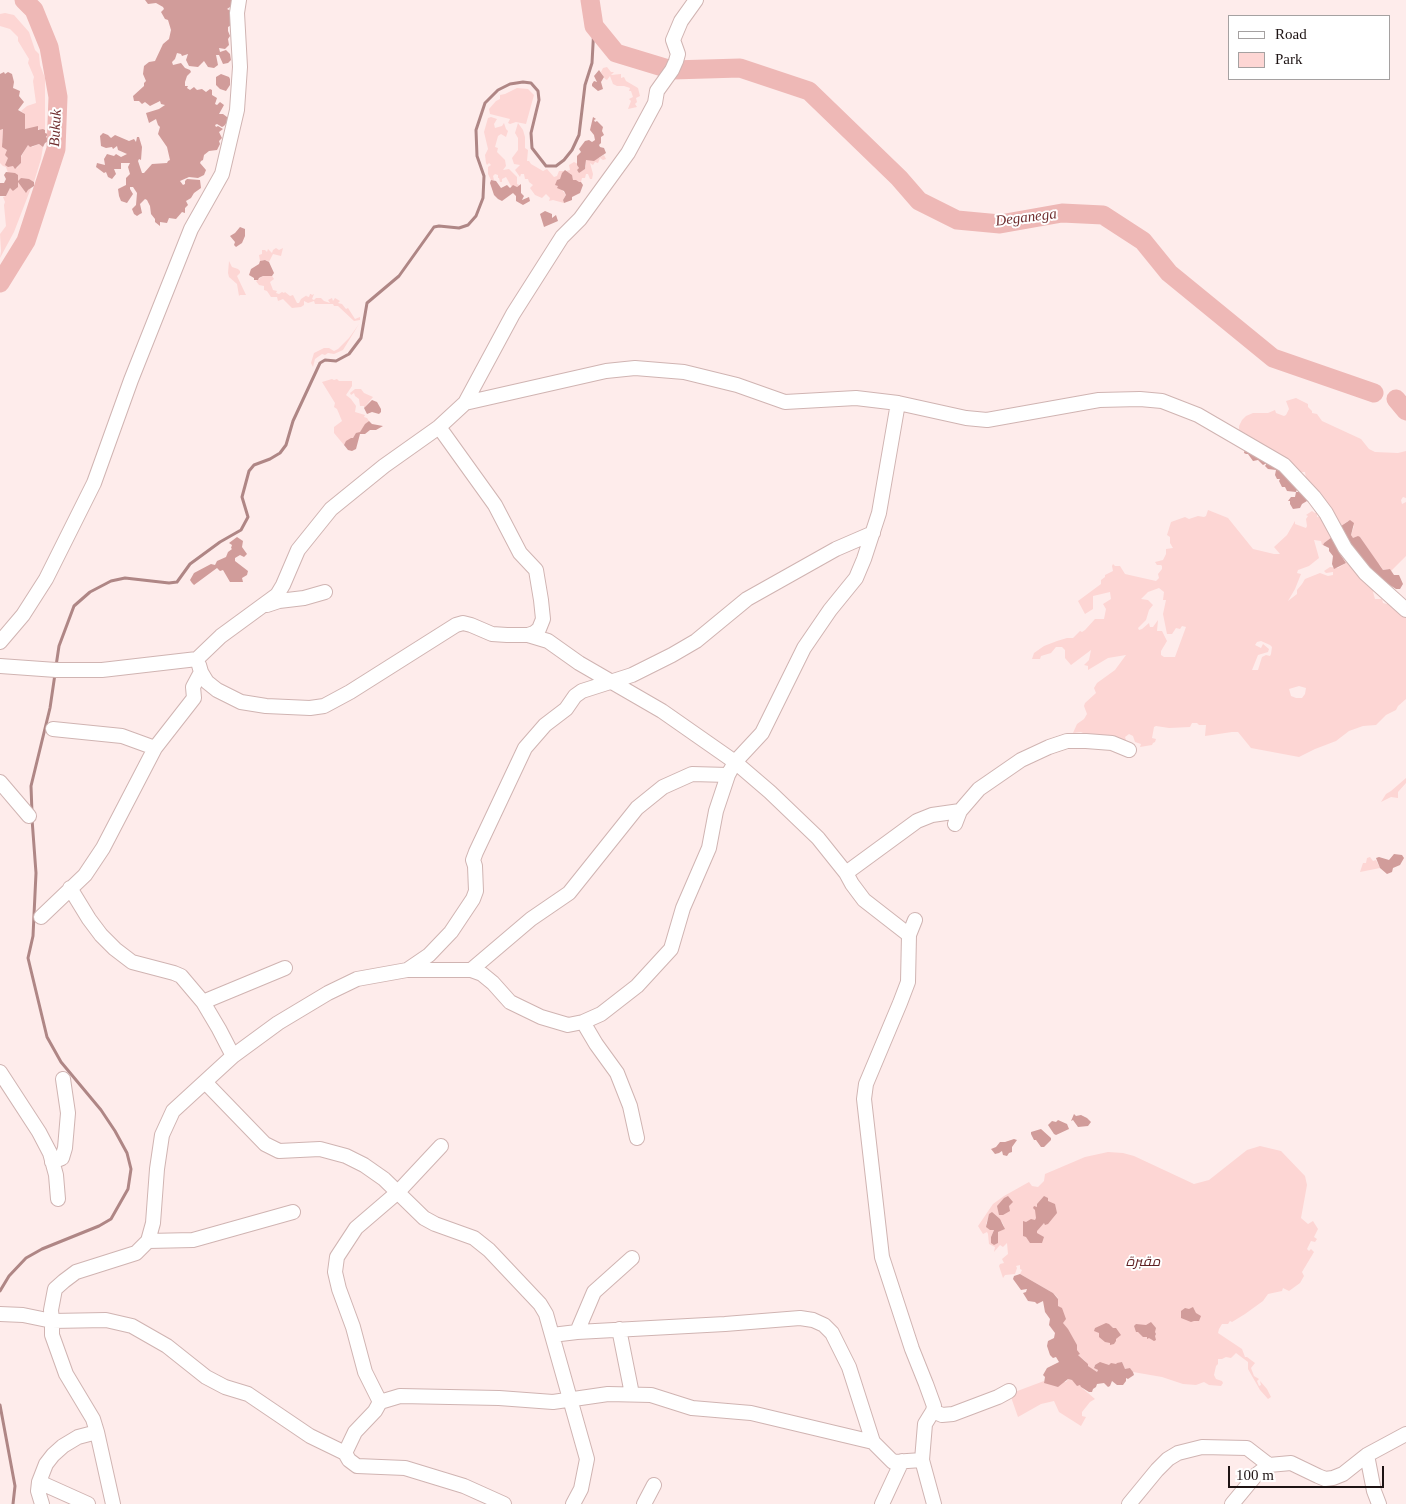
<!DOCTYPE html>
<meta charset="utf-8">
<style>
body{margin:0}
#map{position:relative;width:1406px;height:1504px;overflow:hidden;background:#feeceb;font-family:"Times New Roman",serif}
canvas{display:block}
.legend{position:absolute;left:1228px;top:15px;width:162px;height:65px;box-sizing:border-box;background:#fff;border:1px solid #a5a1a1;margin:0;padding:6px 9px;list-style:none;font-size:15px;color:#1d1313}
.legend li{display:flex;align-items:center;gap:10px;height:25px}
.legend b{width:25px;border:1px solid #a5a1a1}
.scale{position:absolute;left:1228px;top:1466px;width:156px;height:22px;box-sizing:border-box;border:2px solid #1d1313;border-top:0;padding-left:6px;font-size:15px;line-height:18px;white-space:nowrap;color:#1d1313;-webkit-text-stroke:4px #fff;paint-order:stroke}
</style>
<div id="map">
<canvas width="1406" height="1504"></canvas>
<ul class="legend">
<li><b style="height:6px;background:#fff"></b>Road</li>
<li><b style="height:14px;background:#fdd6d4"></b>Park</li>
</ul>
<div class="scale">100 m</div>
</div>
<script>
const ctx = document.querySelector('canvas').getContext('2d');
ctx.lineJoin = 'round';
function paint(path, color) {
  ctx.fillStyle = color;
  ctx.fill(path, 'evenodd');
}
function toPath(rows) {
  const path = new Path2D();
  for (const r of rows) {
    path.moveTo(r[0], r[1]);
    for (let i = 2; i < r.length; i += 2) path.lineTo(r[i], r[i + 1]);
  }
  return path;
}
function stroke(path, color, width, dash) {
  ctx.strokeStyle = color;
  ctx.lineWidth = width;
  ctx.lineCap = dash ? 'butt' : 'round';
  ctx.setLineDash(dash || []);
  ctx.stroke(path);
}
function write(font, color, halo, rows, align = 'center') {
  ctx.font = font + ' "Times New Roman",Cairo,serif';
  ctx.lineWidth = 4;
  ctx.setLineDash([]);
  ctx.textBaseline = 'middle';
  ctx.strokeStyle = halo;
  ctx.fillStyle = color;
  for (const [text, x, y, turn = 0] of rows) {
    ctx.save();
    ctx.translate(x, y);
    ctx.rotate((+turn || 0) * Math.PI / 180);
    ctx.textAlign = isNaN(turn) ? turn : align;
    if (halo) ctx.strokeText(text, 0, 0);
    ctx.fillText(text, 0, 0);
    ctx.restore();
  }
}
const green = toPath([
 [5,13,14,15,29,32,35,50,39,54,40,65,45,78,45,130,43,129,40,131,38,128,30,128,23,136,30,140,32,147,39,144,43,147,41,159,34,182,30,180,24,189,25,192,31,188,14,232,0,258,1,251,0,234,6,226,4,205,5,202,3,197,6,196,10,188,14,191,6,167,3,166,0,163,0,130,3,129,2,143,8,149,8,159,7,162,17,168,21,163,21,157,28,144,18,136,20,132,25,126,25,114,21,111,27,106,36,103,33,81,34,77,28,63,29,59,18,41,18,37,10,29,0,26,0,14],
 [607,67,611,72,614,72,611,75,621,74,621,78,624,77,626,81,638,88,640,96,636,98,637,102,635,104,637,107,628,109,631,101,629,99,633,97,631,91,629,91,630,88,624,86,617,86,613,84,610,76,607,80,605,79,601,72,603,68],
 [517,88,528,89,534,95,526,124,516,122,510,124,508,123,510,119,490,114,489,109,496,101,500,99,500,95,505,94],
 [491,117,497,119,494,124,495,128,502,126,504,123,506,129,508,131,506,137,501,134,498,136,495,147,498,148,497,152,505,160,506,166,503,170,509,169,517,177,517,184,519,185,517,187,511,186,506,177,502,179,502,182,500,182,499,178,498,178,498,175,495,174,493,176,494,180,491,180,488,174,488,167,491,165,489,163,487,165,486,163,485,155,488,149,484,132,488,118],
 [518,123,523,130,525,137,525,148,528,150,527,161,529,161,531,164,543,171,547,169,554,177,557,176,559,171,564,171,558,185,566,195,563,200,564,203,553,200,549,201,550,198,546,194,542,198,535,195,530,188,533,185,529,182,528,179,525,179,524,174,521,174,520,177,515,170,520,165,514,164,512,158,518,150,518,138,515,133],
 [604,155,606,159,603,160,600,158,598,163,595,162,593,165,590,163,593,174,592,179,590,179,588,174,586,174,585,178,582,178,581,182,579,183,573,180,571,174,566,171,570,170,569,165,574,162,578,164,579,168,577,171,584,170,586,166,586,160,599,158],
 [276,248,279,250,283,248,281,256,273,254,269,262,266,260,260,261,259,255,262,254,262,250,265,250,267,252,268,249,272,253,273,250],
 [229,261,232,267,238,269,240,271,240,273,237,276,246,295,240,295,239,296,237,284,229,277,228,273],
 [263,276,272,276,274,279,270,282,273,290,277,291,276,293,279,294,282,292,284,293,285,292,290,296,293,295,297,303,299,303,301,299,307,295,306,296,309,297,310,294,311,294,312,295,314,294,312,299,314,300,316,298,321,298,324,301,330,303,328,300,332,298,333,301,335,298,340,301,338,303,342,304,346,309,348,308,355,319,360,317,360,320,354,321,338,306,334,306,333,304,315,304,314,301,308,303,304,301,304,305,301,307,292,308,283,299,278,301,277,297,271,297,267,291,264,290,264,286,259,285,256,281],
 [359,324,343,350,334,354,328,353,325,355,322,354,315,359,313,367,311,363,314,353,324,348,329,348,334,351,338,349,349,338],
 [332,379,334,380,337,379,339,381,352,381,352,386,346,395,351,399,356,406,355,412,365,415,364,417,367,418,369,421,359,433,344,445,334,433,334,427,342,421,337,409,334,407,335,403,322,382],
 [355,389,361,389,364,393,373,397,364,408,364,406,360,406,359,399,355,396,354,393,351,395,350,393],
 [1296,398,1308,404,1308,407,1312,411,1312,413,1317,414,1322,421,1361,439,1369,449,1375,452,1398,453,1406,451,1406,498,1403,497,1401,500,1402,504,1406,502,1406,556,1391,571,1390,569,1383,570,1380,565,1378,564,1360,537,1353,539,1351,535,1354,526,1348,521,1341,526,1326,505,1324,498,1306,479,1305,472,1298,472,1252,440,1246,434,1241,433,1239,430,1239,426,1242,420,1246,416,1253,413,1268,413,1275,410,1276,413,1284,416,1286,415,1289,409,1286,401],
 [1208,510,1228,518,1253,549,1274,554,1280,554,1274,547,1287,535,1295,521,1295,524,1306,528,1307,526,1306,519,1308,516,1306,515,1312,511,1315,513,1317,512,1317,517,1321,516,1332,537,1324,543,1323,545,1322,545,1321,541,1314,540,1319,558,1309,566,1298,570,1297,573,1301,574,1295,589,1288,601,1297,594,1297,590,1302,584,1305,579,1320,573,1328,576,1333,575,1333,572,1326,573,1324,571,1330,567,1338,568,1346,563,1340,554,1341,552,1375,590,1373,592,1375,599,1382,599,1383,603,1387,604,1387,602,1393,608,1406,616,1406,699,1398,706,1396,710,1386,715,1376,725,1363,726,1349,731,1336,741,1315,749,1299,757,1251,748,1238,732,1232,732,1205,736,1206,725,1199,725,1197,723,1192,723,1190,727,1169,728,1156,726,1154,727,1152,738,1156,739,1155,742,1153,743,1152,745,1140,747,1141,744,1135,742,1133,736,1129,734,1125,737,1127,743,1120,740,1118,738,1085,734,1081,732,1073,733,1077,724,1084,719,1087,714,1084,706,1085,703,1096,693,1094,688,1097,683,1115,670,1126,655,1108,658,1088,670,1088,666,1084,665,1089,660,1091,650,1071,665,1065,658,1065,650,1062,647,1056,647,1051,653,1041,656,1040,659,1032,659,1034,653,1044,646,1057,641,1067,638,1073,638,1080,631,1082,632,1085,630,1095,619,1104,619,1106,609,1103,604,1111,599,1110,592,1093,596,1093,609,1085,614,1078,601,1101,584,1101,580,1105,577,1105,575,1113,571,1112,566,1113,564,1115,566,1120,566,1125,574,1156,581,1159,578,1158,574,1162,569,1162,566,1161,565,1157,565,1155,562,1163,560,1166,554,1166,549,1173,548,1170,543,1170,537,1167,535,1171,522,1185,517,1189,519,1198,516,1204,517,1206,516],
 [1159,588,1164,592,1163,600,1166,600,1163,614,1167,634,1172,634,1176,628,1180,629,1182,626,1186,627,1175,657,1164,657,1161,655,1161,651,1167,641,1162,631,1157,631,1158,620,1153,627,1150,627,1149,623,1142,629,1139,630,1138,628,1146,620,1149,610,1153,605,1148,600,1141,599,1148,592],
 [1261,641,1270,645,1272,647,1271,654,1270,656,1266,655,1262,657,1258,670,1252,670,1258,655,1268,652,1269,649,1263,644,1261,648,1255,645,1257,642],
 [1299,686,1306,688,1305,694,1302,698,1296,698,1291,696,1289,689],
 [1406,778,1406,783,1398,792,1398,798,1391,797,1381,802,1386,794,1391,791],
 [1370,857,1373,861,1376,860,1380,868,1360,872,1363,863,1366,863,1367,858],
 [1260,1146,1281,1151,1305,1176,1307,1185,1301,1218,1308,1224,1313,1221,1318,1229,1314,1237,1317,1239,1315,1242,1311,1241,1307,1249,1309,1251,1311,1249,1314,1252,1302,1272,1304,1276,1300,1283,1289,1291,1283,1288,1282,1291,1268,1294,1263,1301,1245,1314,1232,1322,1230,1321,1228,1324,1222,1324,1219,1329,1218,1333,1242,1349,1245,1357,1247,1357,1255,1363,1251,1368,1254,1376,1259,1379,1257,1381,1259,1386,1261,1385,1260,1381,1267,1389,1271,1397,1268,1399,1260,1390,1248,1369,1248,1362,1236,1353,1231,1358,1226,1357,1222,1359,1218,1359,1218,1364,1216,1366,1214,1375,1216,1379,1222,1381,1223,1383,1221,1386,1209,1385,1204,1382,1196,1385,1183,1384,1162,1377,1133,1372,1130,1368,1125,1370,1122,1362,1116,1365,1095,1365,1094,1367,1098,1370,1097,1372,1094,1372,1088,1366,1085,1361,1078,1355,1077,1350,1063,1323,1057,1303,1058,1298,1053,1293,1020,1274,1022,1270,1020,1269,1020,1265,1016,1266,1017,1268,1015,1274,1005,1275,1003,1278,999,1266,1000,1264,1004,1263,1002,1259,1008,1254,1007,1243,1003,1247,1000,1245,994,1252,995,1247,989,1244,988,1234,987,1232,983,1234,978,1226,993,1204,1004,1196,1029,1182,1032,1186,1038,1187,1044,1181,1045,1174,1085,1157,1108,1152,1123,1153,1134,1156,1194,1184,1209,1180,1247,1150],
 [989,1216,1002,1222,1004,1226,1004,1229,998,1232,997,1241,991,1243,991,1237,994,1230,986,1224],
 [1068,1379,1072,1380,1081,1385,1081,1387,1095,1399,1090,1402,1082,1412,1082,1416,1086,1417,1081,1426,1059,1412,1054,1401,1041,1404,1018,1417,1012,1400,1012,1393,1044,1381,1044,1383,1066,1382]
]);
const forest = toPath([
 [145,0,233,0,233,5,227,9,233,12,233,24,228,27,228,31,230,36,228,39,229,45,225,49,219,48,220,52,226,50,230,54,231,60,228,63,223,64,219,55,216,55,218,65,214,68,208,67,204,61,198,67,189,66,186,60,188,54,182,56,181,54,177,53,175,59,172,62,173,65,181,63,185,68,190,70,191,72,187,76,185,82,185,86,188,86,187,88,190,90,194,87,197,90,202,89,206,92,210,89,212,90,212,95,217,98,215,104,217,105,220,102,224,105,219,114,223,114,227,117,229,120,224,126,222,127,217,124,215,125,216,127,218,126,223,129,219,132,222,138,219,141,220,144,217,150,209,151,204,155,203,160,201,161,200,163,206,170,204,175,198,178,189,177,180,181,183,185,185,184,185,181,187,179,200,180,201,188,194,193,191,198,186,201,188,205,185,208,185,213,182,212,176,219,169,218,167,223,160,222,160,226,155,222,155,219,151,214,150,206,147,200,145,199,140,204,142,213,140,214,137,216,134,214,132,209,136,205,137,193,133,187,130,187,130,189,133,194,127,203,121,201,119,196,118,189,126,185,126,178,130,174,128,167,130,163,121,163,121,169,114,169,116,174,112,179,108,177,106,172,104,173,96,167,97,163,105,165,104,159,107,154,114,156,116,154,121,157,127,154,118,150,117,146,113,149,112,147,106,148,101,146,100,136,103,133,108,135,111,138,115,135,129,141,134,139,136,142,137,137,139,137,142,147,141,160,139,159,138,161,142,173,144,173,152,164,167,163,168,161,170,160,167,147,158,134,160,127,158,125,156,119,149,123,146,113,159,109,165,105,161,104,160,101,150,106,145,102,142,104,139,101,134,101,133,96,144,86,144,83,146,81,143,74,144,66,149,62,155,61,163,44,169,39,171,30,168,20,165,19,161,12,164,9,163,7,156,3,148,4],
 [599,70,604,77,601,82,603,89,598,91,592,86,592,84,594,81,597,82,594,76],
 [4,72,5,74,8,72,12,74,14,82,13,88,20,91,19,96,24,102,18,110,25,114,25,129,38,126,38,130,43,129,45,130,45,133,48,134,46,137,50,140,45,143,43,147,39,144,30,147,28,145,21,156,21,163,15,169,13,166,8,167,5,165,8,158,5,155,7,150,2,147,3,129,0,130,0,74],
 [221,74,229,77,230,79,230,85,226,91,220,89,216,85,216,77],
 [593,117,596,119,594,120,595,122,597,121,603,127,602,131,604,135,601,137,601,143,599,145,600,147,604,148,606,153,594,161,586,160,585,169,579,173,577,170,579,168,577,165,577,156,581,152,579,149,585,141,589,140,592,142,595,140,594,135,590,130],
 [565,170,572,175,573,180,576,180,579,182,581,182,583,185,580,193,572,197,572,200,564,203,563,200,566,195,564,191,557,188,558,186,555,185,557,180,560,179,562,173],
 [6,172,15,173,18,175,18,181,21,178,29,179,34,182,34,186,28,190,26,193,18,182,18,187,13,191,10,188,6,196,0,196,0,183,4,183,6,179,4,175],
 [491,180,496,181,501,188,507,185,510,188,513,185,517,187,521,184,521,193,524,196,522,200,529,197,530,201,523,205,516,201,516,196,513,193,502,201,498,199,494,195,490,183],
 [545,211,552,214,552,218,556,215,558,221,544,227,540,214],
 [240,227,245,229,245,236,242,243,236,247,234,245,235,242,230,236,235,233],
 [265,260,269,262,274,273,272,276,263,276,259,278,258,280,254,280,254,278,249,275,251,269,259,264,260,261],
 [372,400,377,402,381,409,381,412,379,414,372,412,367,414,364,408],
 [369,421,372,424,383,426,376,430,370,430,365,434,360,434,356,449,352,451,348,450,344,445,346,441,351,438,353,438,356,433,360,432,365,424],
 [1245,448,1279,469,1298,487,1296,492,1302,492,1308,499,1307,501,1302,504,1300,508,1293,509,1290,504,1290,501,1288,501,1291,497,1295,497,1296,492,1287,491,1285,487,1282,487,1279,481,1280,479,1277,479,1275,475,1276,470,1268,469,1265,466,1267,463,1263,465,1258,460,1253,461,1248,454,1246,454,1244,453],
 [1350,520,1354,523,1351,535,1353,538,1358,536,1360,537,1383,570,1390,569,1394,575,1399,575,1403,584,1400,589,1396,589,1385,582,1362,563,1342,532,1343,529,1341,526],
 [237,537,243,541,242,547,247,554,244,557,240,555,235,558,235,561,248,571,247,575,242,578,243,582,230,582,223,570,220,571,217,568,194,585,192,583,190,580,194,573,211,564,215,565,217,561,226,557,228,552,232,549,231,548,232,545,229,543],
 [1332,537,1333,540,1336,541,1338,550,1341,552,1340,554,1346,563,1334,569,1332,564,1333,556,1329,551,1329,548,1323,545,1324,543],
 [1394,854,1402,855,1404,858,1400,865,1393,868,1392,872,1387,874,1380,868,1376,858,1379,857,1389,860],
 [1074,1114,1076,1116,1081,1115,1087,1118,1091,1122,1088,1126,1078,1127,1073,1120,1071,1121],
 [1058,1120,1067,1124,1069,1129,1056,1135,1054,1134,1048,1125,1052,1121,1056,1122],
 [1041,1129,1051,1138,1051,1140,1044,1147,1041,1147,1036,1140,1034,1140,1031,1134,1031,1132],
 [1014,1139,1017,1140,1012,1147,1012,1152,1009,1153,1007,1156,1003,1155,1002,1151,999,1153,995,1154,991,1149,996,1147,1000,1142,1005,1142],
 [1008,1196,1013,1202,1009,1206,1010,1211,1003,1215,999,1215,997,1206,1004,1198],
 [1044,1196,1048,1198,1048,1201,1055,1204,1057,1213,1048,1224,1045,1225,1044,1223,1037,1231,1037,1233,1044,1237,1042,1243,1030,1243,1026,1237,1023,1236,1023,1221,1026,1222,1031,1219,1035,1220,1036,1218,1035,1210,1033,1208,1034,1206,1037,1207,1037,1204],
 [992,1212,1000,1219,1005,1229,998,1232,998,1243,994,1245,991,1243,991,1237,994,1230,990,1230,986,1227,989,1214],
 [1020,1274,1053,1293,1058,1299,1058,1306,1062,1308,1066,1319,1063,1323,1068,1329,1077,1345,1077,1350,1080,1354,1078,1355,1088,1364,1088,1366,1097,1372,1098,1370,1094,1368,1095,1365,1100,1362,1109,1365,1111,1363,1116,1364,1117,1363,1122,1362,1125,1369,1130,1368,1133,1372,1134,1375,1128,1379,1126,1378,1126,1381,1123,1385,1117,1385,1112,1381,1110,1386,1108,1387,1104,1383,1097,1384,1096,1387,1093,1389,1092,1392,1089,1392,1081,1387,1080,1385,1077,1386,1072,1380,1068,1379,1058,1387,1044,1383,1045,1377,1043,1375,1047,1368,1059,1362,1056,1357,1053,1358,1050,1355,1047,1346,1048,1341,1054,1338,1055,1333,1049,1325,1050,1319,1045,1312,1043,1301,1037,1304,1035,1302,1028,1301,1023,1293,1026,1292,1027,1289,1021,1290,1013,1279,1014,1276],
 [1193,1307,1196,1313,1201,1316,1199,1321,1194,1321,1191,1322,1181,1318,1181,1311,1185,1308,1189,1309],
 [1151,1322,1156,1328,1155,1332,1156,1334,1155,1336,1156,1340,1154,1341,1149,1338,1147,1339,1147,1337,1143,1337,1138,1332,1136,1332,1134,1326,1136,1324,1146,1325],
 [1106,1323,1109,1324,1113,1328,1116,1328,1121,1335,1116,1339,1116,1341,1114,1344,1110,1345,1110,1343,1105,1342,1099,1337,1099,1333,1094,1331,1095,1328]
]);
const stream = toPath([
 [56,666,59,646,74,606,90,592,111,581,125,578,169,583,177,582,190,564,220,542,241,530,248,517,242,497,249,471,254,465,270,459,280,453,286,445,293,421,320,363,325,360,336,361,349,354,361,338,367,303,399,276,434,227,439,226,459,228,468,225,476,216,483,198,484,176,477,156,476,130,485,103,498,90,510,84,523,82,531,83,538,91,539,100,531,133,532,148,546,166,556,166,564,160,572,150,579,135,585,85,592,63,594,26],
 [32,813,31,786,50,708,55,674],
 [0,1291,9,1276,26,1258,42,1249,99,1226,111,1219,128,1189,131,1169,127,1153,115,1131,101,1110,61,1062,47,1037,28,958,33,936,36,873,32,819],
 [0,1405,15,1486,13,1504]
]);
const river = toPath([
 [590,0,594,26,616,53,672,70,740,68,809,91,899,178,919,201,957,220,1000,224,1062,213,1103,215,1143,241,1169,273,1273,358,1374,393],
 [0,283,26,241,56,149,58,97,49,47,34,10,24,0],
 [1396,399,1406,411]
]);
const minor = toPath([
 [465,403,513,314,562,237,580,219,628,153,655,103,657,91,672,70,676,61,678,54,673,40,681,21,696,0],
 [267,605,279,601,304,598,325,592],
 [528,635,548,641,579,663,662,711,735,762,770,792,818,838,846,873,852,884,864,900,909,935],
 [0,642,23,615,46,579,94,483,131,380,191,229,222,174,237,110,240,67,237,13,239,0],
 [0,666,56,670,102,670,197,659,221,636,277,595,283,585,298,550,331,509,384,466,439,427,465,403,606,371,635,368,684,372,737,385,785,402,856,398,898,403,966,418,987,420,1099,400,1140,399,1162,401,1198,415,1284,465,1314,497,1326,513,1345,548,1365,573,1406,610],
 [201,672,207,682,217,690,241,702,266,706,310,708,324,706,350,692,456,625,463,623,471,625,492,634,507,635,528,635,534,633,539,629,543,619,541,600,536,570,520,553,495,505,439,427],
 [53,729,122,736,155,748],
 [0,782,29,816],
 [955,824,960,811,979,789,1021,760,1049,747,1067,741,1086,741,1112,743,1129,750],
 [846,873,917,821,932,815,960,811],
 [70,888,89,919,101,935,115,949,132,962,174,973,181,976,203,1002,219,1029,233,1056],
 [41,917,85,875,103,848,155,748,194,698,193,687,201,672,199,665],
 [915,920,909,935,908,982,900,1003,866,1084,864,1099,882,1257,912,1349,926,1384,934,1406,933,1411,925,1424,922,1460,934,1504],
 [407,970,429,955,451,932,473,899,476,891,475,866,473,860,476,852,525,748,545,725,566,709,575,696,582,691,632,675,672,655,696,641,747,599,836,549,873,533],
 [471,970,531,919,569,893,637,808,663,787,692,774,728,775],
 [203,1002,285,968],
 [583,1022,596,1044,617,1073,630,1106,637,1138],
 [0,1072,39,1132,50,1153,56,1175,58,1199],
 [205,1082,265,1144,279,1151,320,1149,346,1156,364,1165,384,1179,424,1218,435,1224,474,1238,489,1250,540,1304,546,1314,587,1459,581,1489,573,1504],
 [441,1146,398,1192,356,1228,337,1257,335,1272,339,1289,353,1327,365,1372,380,1402,375,1411,355,1432,345,1453,349,1460,357,1466,405,1468,464,1486,504,1504],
 [52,1162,62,1158,65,1148,68,1113,63,1079],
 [148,1241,193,1240,293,1212],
 [0,1314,23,1315,52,1321,51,1310,55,1289,64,1281,76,1272,136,1253,148,1241,153,1223,157,1169,162,1135,173,1111,233,1056,278,1023,328,993,357,979,407,970,471,970,482,974,493,983,510,1002,541,1017,568,1025,583,1022,601,1014,637,986,671,949,683,908,709,848,716,811,728,775,735,762,762,733,804,648,830,610,856,578,864,559,879,513,898,403],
 [619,1329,632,1394],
 [577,1332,594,1292,632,1258],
 [552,1335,577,1332,725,1324,800,1318,813,1320,824,1325,832,1333,849,1367,873,1442],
 [380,1402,400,1396,499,1398,553,1402,608,1394,651,1395,692,1408,751,1413,873,1442,893,1462,922,1460],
 [933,1411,942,1415,953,1414,998,1397,1009,1391],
 [1367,1455,1374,1491,1379,1504],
 [39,1482,88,1504],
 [42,1504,38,1491,39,1482,46,1464,53,1455,63,1446,78,1437,97,1432],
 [113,1504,97,1432,93,1419,66,1374,52,1335,52,1321,106,1320,132,1326,167,1346,206,1377,225,1387,248,1394,310,1436,345,1453],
 [644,1504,654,1485],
 [882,1504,902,1461],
 [1129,1504,1157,1470,1168,1459,1178,1453,1202,1447,1247,1448,1269,1465],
 [1232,1504,1256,1475,1269,1465,1291,1463,1318,1476,1325,1479,1333,1478,1343,1474,1367,1455,1406,1434]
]);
const parkNames = [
 ["مقبرة",1143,1262]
];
const waterNames = [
 ["Bukuk",56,128,-87],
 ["Deganega",1026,218,-7]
];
paint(green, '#fdd6d4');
paint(forest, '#d19c9a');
stroke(stream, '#af8685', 3);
stroke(river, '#eeb8b6', 19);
stroke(minor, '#d0b4b2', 16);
stroke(minor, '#fff', 14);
write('italic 14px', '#602022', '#fff', parkNames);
write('italic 15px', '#702e2f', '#fff', waterNames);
</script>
